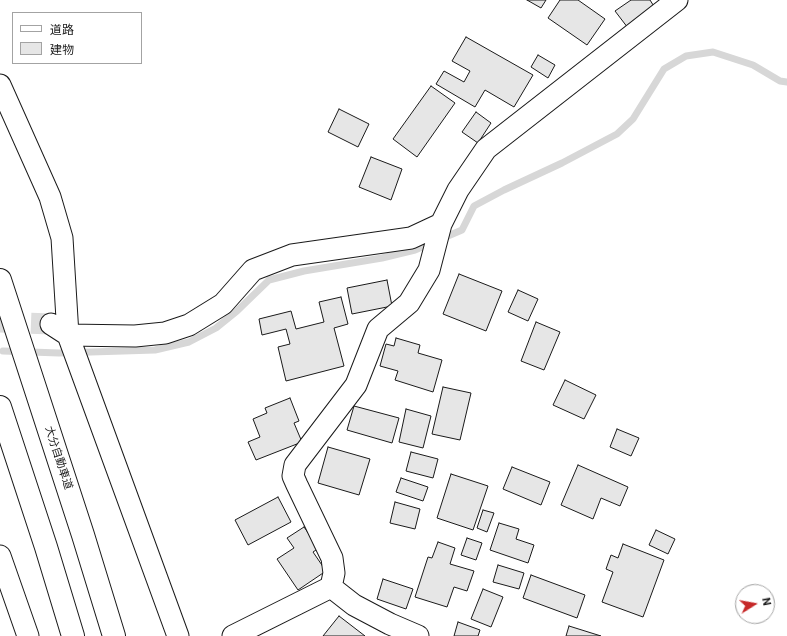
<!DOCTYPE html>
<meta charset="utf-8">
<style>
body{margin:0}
#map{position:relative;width:787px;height:636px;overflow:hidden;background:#fff;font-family:Roboto,"Noto Sans JP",sans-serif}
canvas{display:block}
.legend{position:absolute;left:12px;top:12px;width:130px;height:52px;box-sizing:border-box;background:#fff;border:1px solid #a3a3a3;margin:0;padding:5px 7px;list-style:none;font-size:12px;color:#1a1a1a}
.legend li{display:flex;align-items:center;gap:8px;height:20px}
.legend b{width:20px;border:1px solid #a3a3a3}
.north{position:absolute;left:735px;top:584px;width:40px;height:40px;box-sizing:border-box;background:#fff;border:1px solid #a3a3a3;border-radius:50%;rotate:79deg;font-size:11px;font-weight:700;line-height:16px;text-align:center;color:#1a1a1a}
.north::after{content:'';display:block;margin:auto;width:14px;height:18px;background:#c62828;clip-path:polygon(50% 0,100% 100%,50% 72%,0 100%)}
</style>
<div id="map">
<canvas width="787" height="636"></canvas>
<ul class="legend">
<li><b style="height:5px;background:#fff"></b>道路</li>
<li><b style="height:11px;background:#e6e6e6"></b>建物</li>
</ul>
<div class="north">N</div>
</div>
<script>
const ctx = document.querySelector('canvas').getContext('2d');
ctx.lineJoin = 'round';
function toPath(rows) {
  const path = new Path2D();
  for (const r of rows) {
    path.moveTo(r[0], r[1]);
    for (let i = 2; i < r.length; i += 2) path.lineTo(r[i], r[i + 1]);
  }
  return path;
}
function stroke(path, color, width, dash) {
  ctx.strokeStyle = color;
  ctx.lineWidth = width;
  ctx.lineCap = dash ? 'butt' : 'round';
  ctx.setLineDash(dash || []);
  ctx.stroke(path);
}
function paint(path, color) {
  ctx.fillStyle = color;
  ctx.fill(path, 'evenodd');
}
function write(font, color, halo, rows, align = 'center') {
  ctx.font = font + ' Roboto,"Noto Sans JP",sans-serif';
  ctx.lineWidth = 3;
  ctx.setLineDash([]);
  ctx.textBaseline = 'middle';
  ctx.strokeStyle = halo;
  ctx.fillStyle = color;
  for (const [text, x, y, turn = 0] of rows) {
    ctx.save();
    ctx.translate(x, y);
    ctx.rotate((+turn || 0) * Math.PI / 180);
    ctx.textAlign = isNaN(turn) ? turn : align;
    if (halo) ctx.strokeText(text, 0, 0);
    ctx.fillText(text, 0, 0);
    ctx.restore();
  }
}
const stream = toPath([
 [3,351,59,353,155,350,189,342,216,328,237,311,269,280,304,271,382,258,415,250,462,230,474,206,504,190,562,163,617,134,633,119,664,69,686,56,713,52,753,65,780,81,787,82]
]);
const building = toPath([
 [527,0,546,0,541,8,527,0],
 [560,0,578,0,605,19,587,45,548,18,560,0],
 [631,0,650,0,655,8,628,28,615,11,631,0],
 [466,37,533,75,514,107,485,90,475,107,436,84,444,71,464,82,470,71,452,61,466,37],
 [538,55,555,65,548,78,531,67,538,55],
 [431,86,455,103,417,157,393,139,431,86],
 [339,109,369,124,358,147,328,132,339,109],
 [476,112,491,123,478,143,462,132,476,112],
 [371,157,402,169,391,200,359,187,371,157],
 [459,274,502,291,486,331,443,314,459,274],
 [387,280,392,306,352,314,347,288,387,280],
 [518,290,538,299,528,321,508,312,518,290],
 [341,297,348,324,334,328,344,366,286,381,278,347,290,344,286,329,262,335,259,319,291,311,296,329,324,322,319,302,341,297],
 [536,322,560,332,544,370,521,361,536,322],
 [396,338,420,345,418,353,442,360,433,392,395,380,398,371,380,366,386,344,394,346,396,338],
 [565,380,596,395,584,419,553,405,565,380],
 [443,387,471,393,460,440,432,434,443,387],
 [290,398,299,421,294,423,302,442,256,460,248,442,260,437,253,419,267,413,265,408,290,398],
 [354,406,399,418,392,443,347,430,354,406],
 [406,409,431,416,423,448,399,442,406,409],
 [617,429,639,438,631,456,610,447,617,429],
 [328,447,370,459,359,495,318,483,328,447],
 [411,452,438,459,433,478,406,471,411,452],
 [578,465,628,487,620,506,601,498,593,519,561,505,578,465],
 [512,467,550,482,541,505,503,489,512,467],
 [451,474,488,486,473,530,437,518,451,474],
 [401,478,428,487,423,501,396,492,401,478],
 [278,497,291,522,248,545,235,520,278,497],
 [395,502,420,509,415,529,390,523,395,502],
 [483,510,494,513,487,532,477,528,483,510],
 [499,523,519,529,516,539,534,545,528,563,490,550,499,523],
 [304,527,319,548,313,552,326,571,298,590,277,559,294,548,287,538,304,527],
 [656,530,675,539,668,554,649,545,656,530],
 [467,538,482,543,476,560,461,555,467,538],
 [438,542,455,548,450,564,474,571,467,591,454,587,447,607,415,597,428,557,432,558,438,542],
 [623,544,664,560,643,617,602,602,613,572,606,569,611,555,618,558,623,544],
 [498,565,524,573,519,589,493,582,498,565],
 [531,575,585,595,577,618,523,598,531,575],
 [383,579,413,589,406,609,377,599,383,579],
 [483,589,503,597,491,627,471,619,483,589],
 [339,616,365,636,323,636,339,616],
 [458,622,480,630,478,636,454,636,458,622],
 [569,626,601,636,566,636,569,626]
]);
const streetTunnel = toPath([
 [0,322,51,324]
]);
const street = toPath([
 [0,85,50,197,62,238,68,335,178,636],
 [51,324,68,335,135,336,165,333,189,325,223,304,253,270,292,255,411,238,441,224],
 [0,556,28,636],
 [331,587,354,605,390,624,418,636],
 [233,636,331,587,334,573,332,558,297,485,293,476,295,465,356,385,378,329,409,303,429,270,441,224,458,190,486,149,677,0]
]);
const highway = toPath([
 [0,280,83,535,114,636],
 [0,407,46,547,73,636]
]);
const streetNames = [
 ["大分自動車道",58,458,72]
];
stroke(stream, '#d7d7d7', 7);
paint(building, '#e6e6e6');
stroke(building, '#1a1a1a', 1);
stroke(streetTunnel, '#ddd', 21, [21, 10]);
stroke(street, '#1a1a1a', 23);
stroke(highway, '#1a1a1a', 24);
stroke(street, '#fff', 21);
stroke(highway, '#fff', 22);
write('11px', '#1a1a1a', '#fff', streetNames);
</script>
